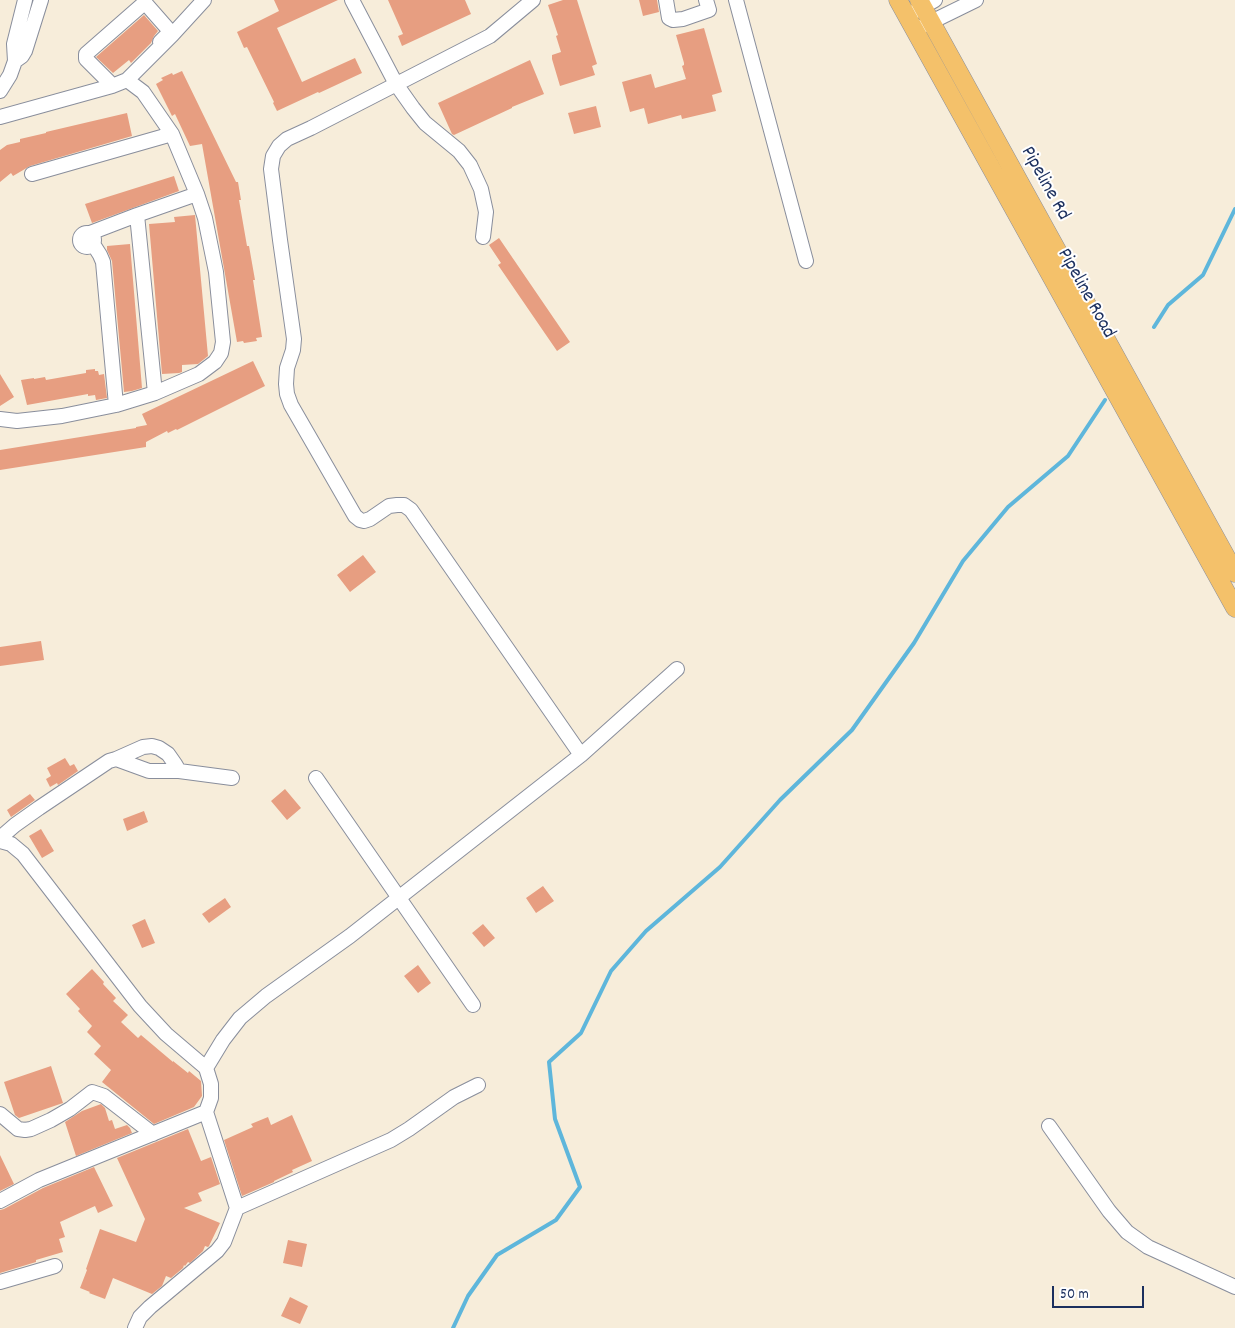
<!DOCTYPE html>
<style>
body{margin:0}
#map{position:relative;width:1235px;height:1328px;overflow:hidden;background:#f7edda;font-family:Dekko,sans-serif}
canvas{display:block}
.scale{position:absolute;left:1052px;top:1286px;width:92px;height:22px;box-sizing:border-box;border:2px solid #1b2f5e;border-top:0;padding-left:6px;font-size:15px;line-height:18px;white-space:nowrap;color:#1b2f5e;-webkit-text-stroke:4px #fff;paint-order:stroke}
</style>
<div id="map">
<canvas width="1235" height="1328"></canvas>
<div class="scale">50 m</div>
</div>
<script>
const ctx = document.querySelector('canvas').getContext('2d');
ctx.lineJoin = 'round';
function toPath(rows) {
  const path = new Path2D();
  for (const r of rows) {
    if (r.length === 3) {
      path.moveTo(r[0] + r[2], r[1]);
      path.arc(r[0], r[1], r[2], 0, 2 * Math.PI);
      continue;
    }
    path.moveTo(r[0], r[1]);
    for (let i = 2; i < r.length; i += 2) path.lineTo(r[i], r[i + 1]);
  }
  return path;
}
function stroke(path, color, width, dash) {
  ctx.strokeStyle = color;
  ctx.lineWidth = width;
  ctx.lineCap = dash ? 'butt' : 'round';
  ctx.setLineDash(dash || []);
  ctx.stroke(path);
}
function paint(path, color) {
  ctx.fillStyle = color;
  ctx.fill(path, 'evenodd');
}
function write(font, color, halo, rows, align = 'center') {
  ctx.font = font + ' Dekko,sans-serif';
  ctx.lineWidth = 4;
  ctx.setLineDash([]);
  ctx.textBaseline = 'middle';
  ctx.strokeStyle = halo;
  ctx.fillStyle = color;
  for (const [text, x, y, turn = 0] of rows) {
    ctx.save();
    ctx.translate(x, y);
    ctx.rotate((+turn || 0) * Math.PI / 180);
    ctx.textAlign = isNaN(turn) ? turn : align;
    if (halo) ctx.strokeText(text, 0, 0);
    ctx.fillText(text, 0, 0);
    ctx.restore();
  }
}
const stream = toPath([
 [1154,327,1168,305,1203,275,1235,209],
 [453,1328,468,1296,497,1255,556,1220,580,1187,555,1119,549,1062,581,1033,611,971,646,931,720,867,780,800,852,730,914,643,963,561,1008,507,1068,456,1105,400]
]);
const building = toPath([
 [274,0,338,0,277,28,302,82,355,58,362,73,319,93,318,92,277,111,273,103,274,102,247,47,244,48,237,32,279,11],
 [388,0,465,0,471,14,402,46,398,36,403,34],
 [563,0,577,0,597,64,592,66,595,75,560,86,552,59,552,55,561,52,556,36,558,35,548,5],
 [639,0,657,0,659,12,643,16],
 [144,15,158,31,154,36,151,43,131,63,129,60,113,73,96,57],
 [704,28,722,92,712,95,716,111,682,119,681,115,648,124,644,108,630,112,622,82,651,74,655,88,686,79,682,66,684,65,684,63,676,35],
 [530,60,544,94,512,107,512,108,454,135,452,134,438,103],
 [182,71,236,182,238,182,241,200,239,200,247,246,249,246,255,280,253,280,262,337,256,338,257,341,244,343,243,341,237,342,202,144,190,146,175,114,172,116,156,84,163,80,161,78,172,73,173,75],
 [596,106,601,127,574,134,568,113],
 [127,113,132,136,30,166,13,176,11,173,0,182,0,150,7,145,20,142,20,139,46,133,46,132],
 [174,176,179,191,92,223,85,204],
 [195,215,208,356,198,364,182,365,182,372,179,373,162,374,149,224,175,222,174,217],
 [499,238,570,342,557,351,498,265,501,263,489,245],
 [130,244,142,388,132,391,124,392,112,261,107,250,107,246],
 [253,361,265,386,177,430,176,429,168,433,167,431,146,442,146,447,0,470,0,450,136,428,136,427,147,425,142,414],
 [95,369,95,371,98,371,99,375,104,374,107,398,96,400,95,395,88,396,88,394,27,405,21,380,34,378,34,379,45,377,46,380,86,373,86,370],
 [0,374,14,397,0,406],
 [363,555,376,572,350,592,337,575],
 [41,641,44,660,0,666,0,647],
 [65,758,70,766,74,764,78,771,58,785,57,783,50,787,46,779,51,776,47,768],
 [285,789,301,808,287,820,271,801],
 [30,794,35,800,11,817,7,810],
 [144,811,148,822,127,831,123,819],
 [41,829,54,851,42,858,29,836],
 [543,886,554,901,536,913,526,898],
 [225,898,231,907,209,923,202,914],
 [145,919,155,943,142,948,132,925],
 [483,924,495,938,484,947,472,933],
 [418,965,431,983,418,993,404,976],
 [92,969,104,982,103,984,116,998,113,1001,128,1015,121,1022,138,1038,141,1035,173,1062,173,1061,188,1073,189,1071,201,1081,202,1096,194,1107,154,1124,102,1082,111,1070,94,1054,101,1046,87,1032,92,1026,78,1011,80,1009,66,994],
 [51,1066,63,1103,19,1118,15,1115,4,1082],
 [101,1104,105,1108,109,1121,112,1120,115,1129,127,1125,130,1128,132,1133,76,1156,65,1122,82,1111],
 [292,1115,312,1161,292,1170,293,1172,274,1181,274,1182,242,1196,224,1140,253,1127,251,1124,268,1117,271,1125],
 [188,1129,201,1161,211,1157,220,1184,198,1193,202,1201,184,1208,220,1223,209,1246,208,1247,205,1246,203,1251,190,1263,188,1262,185,1266,184,1265,183,1268,171,1278,166,1276,162,1286,152,1294,113,1278,105,1299,89,1293,90,1292,80,1288,87,1270,86,1269,100,1229,136,1242,145,1219,117,1158],
 [0,1155,14,1184,0,1191],
 [94,1167,113,1206,98,1213,95,1206,60,1222,65,1237,59,1239,63,1252,36,1260,36,1262,0,1273,0,1210,4,1209,43,1188],
 [288,1240,307,1244,302,1267,283,1263],
 [290,1297,308,1306,300,1324,281,1316]
]);
const minor = toPath([
 [352,0,396,84,413,108,425,123,459,151,470,165,481,189,486,212,483,237],
 [533,0,490,36,311,128,287,139,279,146,273,156,271,169,280,240,294,339,293,350,287,368,286,384,287,394,291,405,355,516,360,520,364,521,370,519,389,506,397,505,404,505,411,510,581,755],
 [666,0,669,18,673,20,683,19,709,10,706,0],
 [736,0,806,261],
 [914,12,935,0],
 [923,26,976,0],
 [15,61,14,44,25,0],
 [110,83,86,59,86,54,142,5,146,4,168,29,169,32,167,35,160,42],
 [0,91,10,75,15,61,22,56,25,51,41,0],
 [0,117,112,86,127,80,172,35,204,0],
 [32,174,172,134],
 [137,215,155,393],
 [87,240,7],
 [90,233,137,215,197,194],
 [93,244,100,255,103,262,116,405],
 [0,419,17,421,62,416,116,405,155,393,199,374,215,362,221,353,223,342,216,272,205,218,197,194,172,134,143,92,127,80],
 [116,759,143,747,152,746,159,748,168,754,175,764,179,771],
 [316,778,473,1005],
 [0,838,15,825,39,808,109,761,116,759,149,771,179,771,232,778],
 [0,841,11,844,23,854,140,1006,166,1034,206,1068,211,1084,211,1098,206,1112,39,1180,0,1201],
 [206,1068,223,1040,240,1018,266,996,350,936,581,755,677,669],
 [0,1114,18,1129,25,1130,31,1129,51,1120,70,1109,92,1092,104,1096,153,1134],
 [1049,1126,1109,1211,1127,1232,1148,1247,1235,1287],
 [237,1208,391,1140,409,1129,454,1097,478,1085],
 [0,1282,55,1266],
 [135,1328,140,1317,150,1307,217,1251,224,1242,237,1208,206,1112]
]);
const major = toPath([
 [898,0,1235,608],
 [919,0,1235,573]
]);
const streetNames = [
 ["Pipeline Rd",1044,184,61],
 ["Pipeline Road",1085,294,61]
];
stroke(stream, '#5eb6db', 4);
paint(building, '#e79e81');
stroke(minor, '#898e9c', 16);
stroke(major, '#898e9c', 19);
stroke(minor, '#fff', 14);
stroke(major, '#f4c16a', 18);
write('20px', '#1b2f5e', '#fff', streetNames);
</script>
